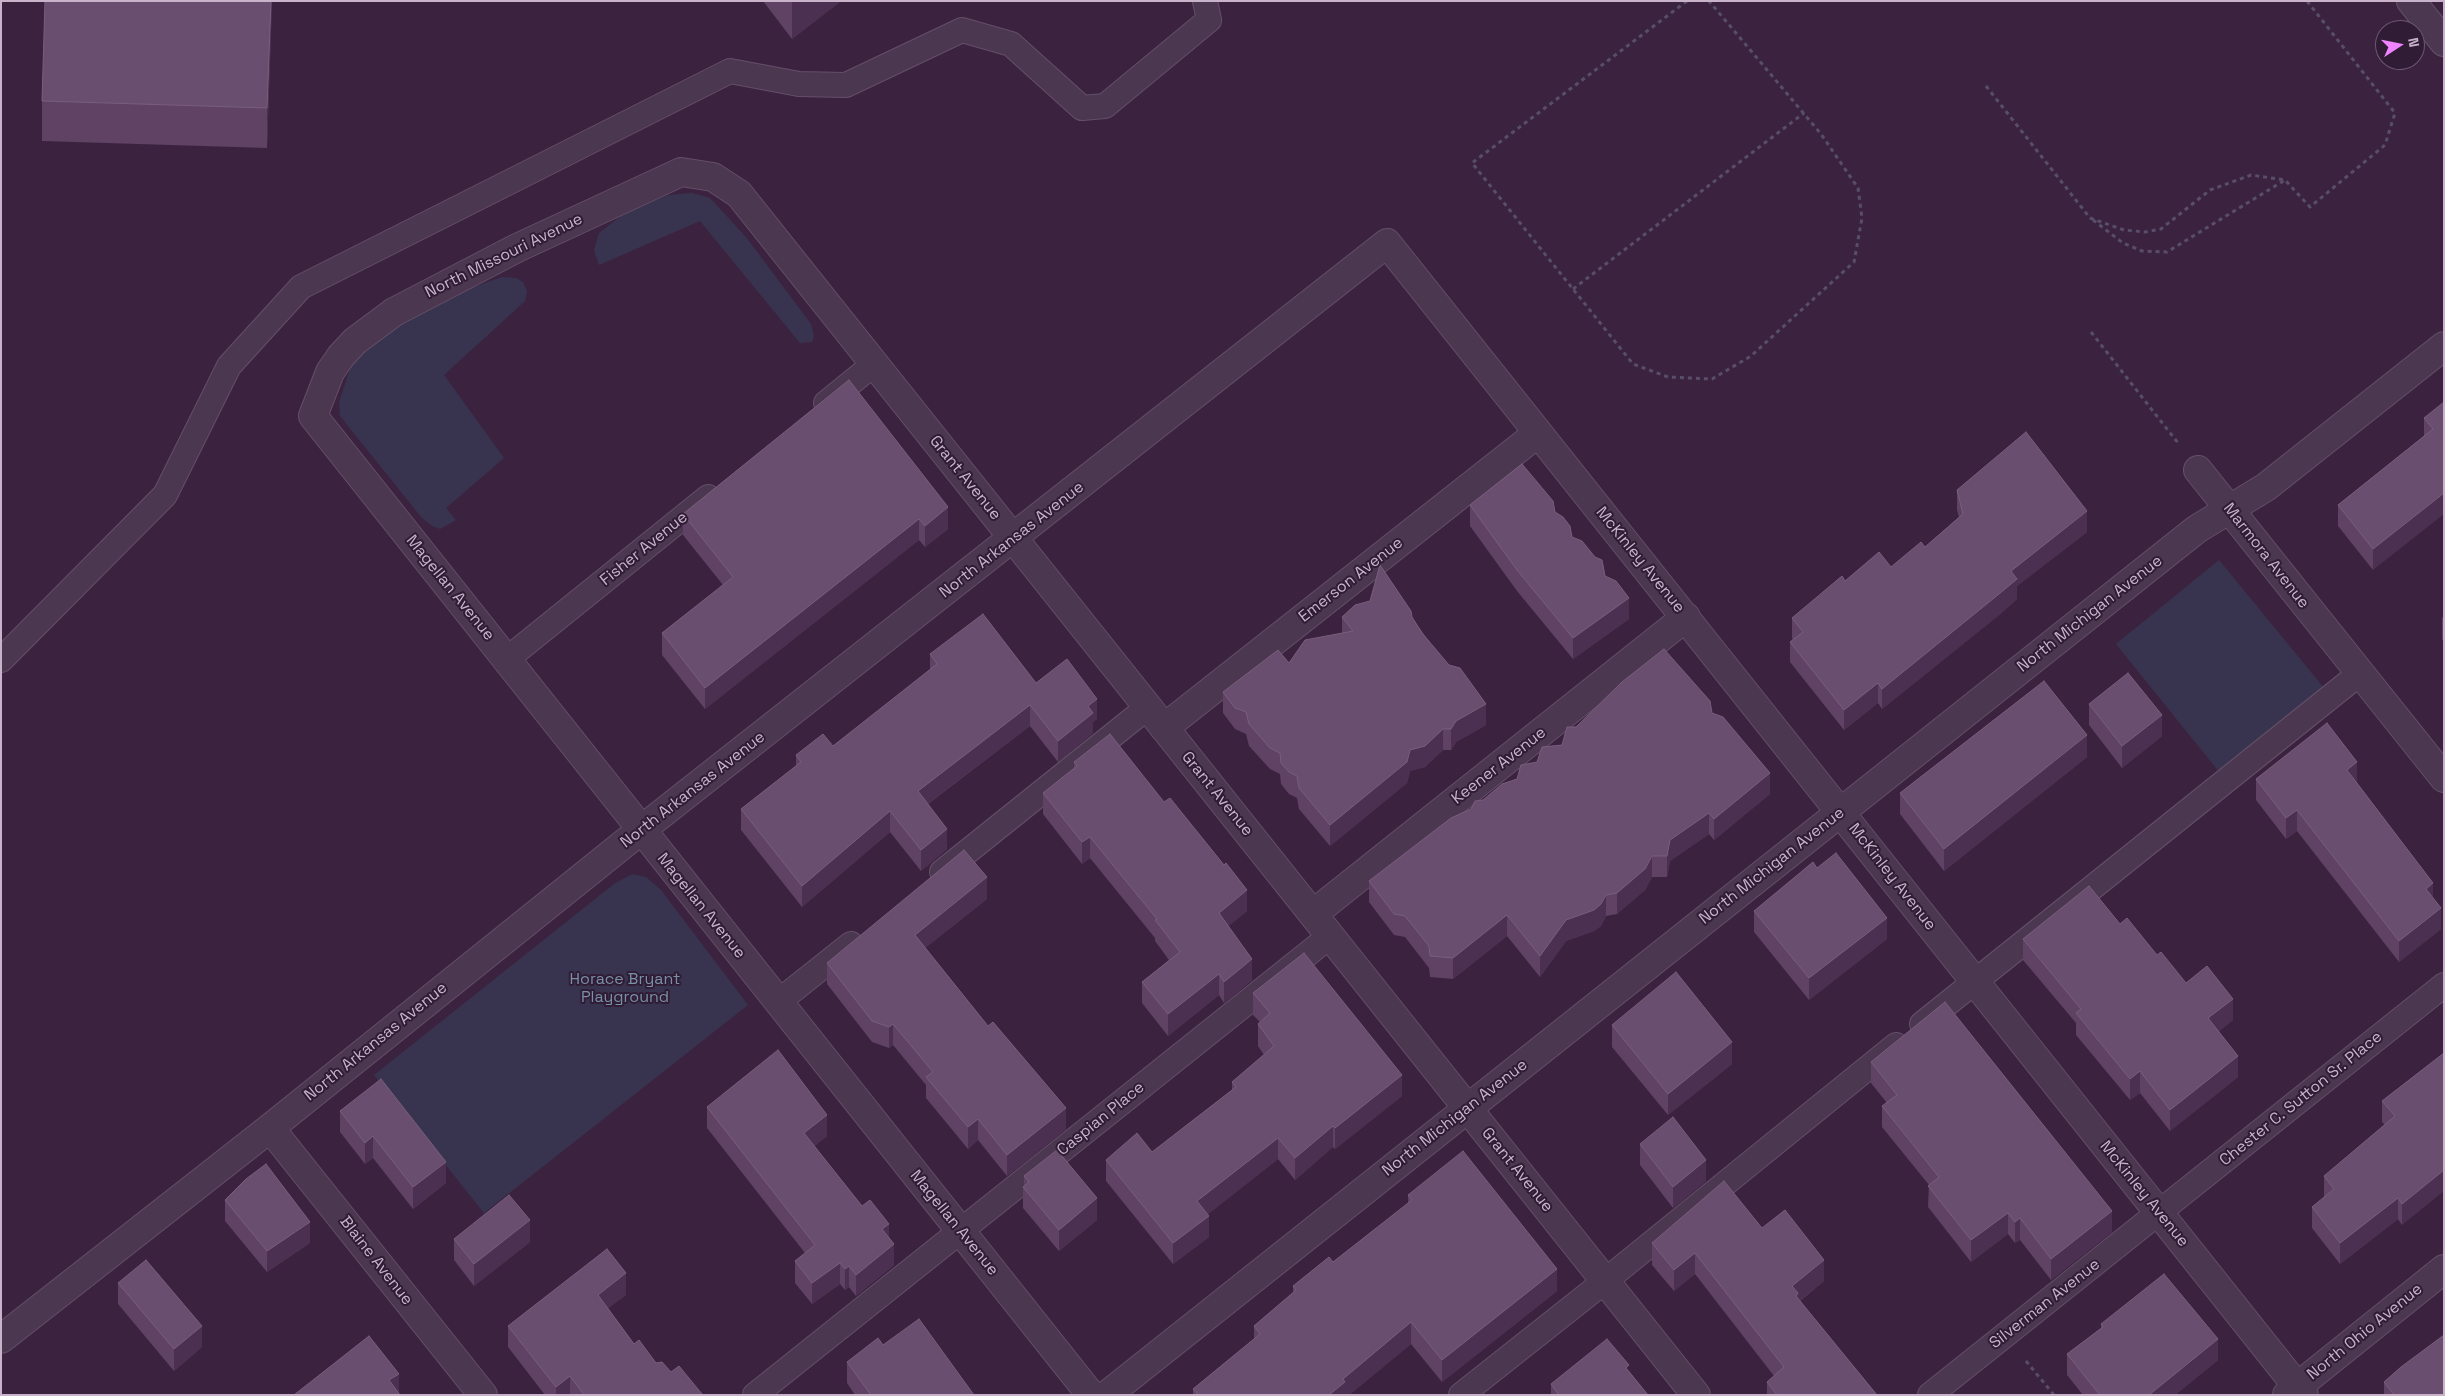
<!DOCTYPE html>
<style>
body{margin:0}
#map{position:relative;width:2445px;height:1396px;overflow:hidden;background:#3b2340;font-family:"Space Grotesk",sans-serif}
canvas{display:block}
.frame{position:absolute;inset:0;border:2px solid #c8b3cb;pointer-events:none}
.north{position:absolute;left:2375px;top:20px;width:50px;height:50px;box-sizing:border-box;background:#311c35;border:1px solid #6d5871;border-radius:50%;rotate:79deg;font-size:14px;font-weight:700;line-height:20px;text-align:center;color:#c8b3cb}
.north::after{content:'';display:block;margin:auto;width:18px;height:22px;background:#ee84ff;clip-path:polygon(50% 0,100% 100%,50% 72%,0 100%)}
</style>
<div id="map">
<canvas width="2445" height="1396"></canvas>
<div class="frame"></div>
<div class="north">N</div>
</div>
<script>
const ctx = document.querySelector('canvas').getContext('2d');
ctx.lineJoin = 'round';
function paint(path, color) {
  ctx.fillStyle = color;
  ctx.fill(path, 'evenodd');
}
function toPath(rows) {
  const path = new Path2D();
  for (const r of rows) {
    path.moveTo(r[0], r[1]);
    for (let i = 2; i < r.length; i += 2) path.lineTo(r[i], r[i + 1]);
  }
  return path;
}
function stroke(path, color, width, dash) {
  ctx.strokeStyle = color;
  ctx.lineWidth = width;
  ctx.lineCap = dash ? 'butt' : 'round';
  ctx.setLineDash(dash || []);
  ctx.stroke(path);
}
function write(font, color, halo, rows, align = 'center') {
  ctx.font = font + ' "Space Grotesk",sans-serif';
  ctx.lineWidth = 4;
  ctx.setLineDash([]);
  ctx.textBaseline = 'middle';
  ctx.strokeStyle = halo;
  ctx.fillStyle = color;
  for (const [text, x, y, turn = 0] of rows) {
    ctx.save();
    ctx.translate(x, y);
    ctx.rotate((+turn || 0) * Math.PI / 180);
    ctx.textAlign = isNaN(turn) ? turn : align;
    if (halo) ctx.strokeText(text, 0, 0);
    ctx.fillText(text, 0, 0);
    ctx.restore();
  }
}
const green = toPath([
 [692,193,710,198,746,237,811,324,814,336,812,342,800,343,700,221,599,265,594,250,599,233,626,212,668,195],
 [502,277,516,278,523,282,527,291,525,301,444,375,504,458,446,508,456,520,440,529,432,526,422,518,340,416,339,402,351,366,363,350,386,331,465,290],
 [2219,560,2324,688,2220,773,2116,644],
 [632,874,646,877,661,890,748,1005,484,1213,374,1075,614,884]
]);
const path = toPath([
 [1687,1,1472,163,1633,364,1668,377,1712,379,1751,356,1854,262,1862,218,1858,188,1821,134,1709,1],
 [1986,86,2090,218,2124,230,2145,232,2161,229,2210,190,2251,175,2285,180,2310,207,2385,145,2395,113,2307,1],
 [2093,220,2123,243,2142,251,2167,252,2285,180],
 [1573,289,1804,113],
 [2091,332,2178,443],
 [2026,1361,2054,1395]
]);
const service = toPath([
 [826,403,874,364],
 [507,659,708,497],
 [1,660,165,495,229,366,301,287,730,71,799,84,846,85,962,30,1011,44,1082,108,1105,106,1209,20,1205,1],
 [942,872,1148,707],
 [778,1002,851,944],
 [1922,1024,2359,674],
 [755,1395,1330,936],
 [1461,1395,1605,1281,1896,1045],
 [1930,1395,2444,985]
]);
const minor = toPath([
 [2411,1,2444,42],
 [2198,470,2444,778],
 [1164,728,1538,433],
 [1313,914,1686,617],
 [270,1128,483,1395],
 [1,1339,270,1128,641,830,1387,243,2304,1395],
 [1091,1395,313,416,330,372,341,356,355,341,394,312,517,248,681,172,713,177,739,194,1696,1395],
 [1107,1395,2197,529,2266,487,2444,346]
]);
const tertiary = toPath([
 [2287,1395,2444,1269]
]);
const wall = toPath([
 [45,1,272,1,267,148,42,141,42,101],
 [763,1,841,1,792,39],
 [849,380,948,529,925,547,919,540,705,709,662,655,662,633,723,585,683,535,683,514],
 [2444,402,2373,570,2338,526,2338,505,2424,436,2424,418],
 [1957,490,2087,532,2017,586,2017,599,1999,615,1882,709,1878,703,1844,730,1790,662,1790,642,1793,640,1792,638,1792,618,1891,567,1925,547,1959,517,1957,510],
 [1470,505,1555,512,1629,619,1573,659,1517,591,1470,526],
 [2444,616,2444,642,2442,639,2442,618],
 [1342,617,1412,617,1486,725,1456,742,1451,750,1443,750,1425,767,1410,771,1407,783,1330,846,1299,809,1297,798,1289,794,1281,784,1280,774,1270,769,1249,746,1246,734,1235,729,1223,713,1223,692,1289,663,1342,633],
 [930,654,1036,683,1097,719,1093,722,1093,733,1058,762,1030,726,928,804,947,849,921,871,890,832,802,907,741,830,741,809,796,766,796,755,833,746,930,670],
 [2089,704,2162,736,2122,768,2089,725],
 [1712,713,1770,794,1714,840,1709,834,1670,861,1667,877,1652,877,1645,890,1617,914,1606,916,1601,926,1594,931,1566,941,1540,977,1507,936,1453,979,1430,977,1429,968,1405,937,1394,935,1369,902,1369,881,1471,809,1517,779,1537,762,1562,745,1576,727],
 [2087,757,1944,871,1900,814,1900,793],
 [1074,762,1247,911,1228,926,1252,980,1224,1003,1219,995,1168,1036,1142,1003,1142,982,1169,960,1155,941,1155,938,1090,858,1082,864,1043,814,1043,793,1074,768],
 [2256,779,2357,784,2433,898,2441,929,2399,962,2297,831,2286,839,2256,800],
 [1817,868,1887,939,1809,1000,1754,932,1754,911],
 [987,899,925,948,1066,1129,1007,1176,978,1140,968,1149,926,1098,926,1085,893,1045,889,1048,872,1042,827,984,827,963],
 [2120,924,2157,955,2186,983,2233,1020,2219,1031,2238,1077,2170,1131,2140,1093,2130,1100,2076,1035,2076,1023,2023,960,2023,939],
 [1253,993,1402,1096,1335,1149,1333,1147,1295,1180,1278,1159,1208,1214,1209,1237,1173,1264,1106,1181,1106,1160,1152,1152,1232,1090,1232,1082,1264,1055,1258,1046,1258,1024,1260,1022,1253,1015],
 [1612,1025,1732,1064,1668,1115,1612,1047],
 [2444,1053,2402,1225,2398,1219,2340,1264,2312,1228,2312,1207,2324,1197,2324,1176,2385,1125,2382,1122,2382,1101],
 [1871,1062,2112,1232,2051,1280,2020,1240,2015,1243,2008,1234,1971,1262,1928,1207,1929,1185,1882,1127,1882,1106,1887,1103,1871,1083],
 [707,1107,827,1136,814,1146,862,1206,889,1237,894,1265,856,1296,849,1287,845,1290,840,1284,812,1304,795,1283,795,1261,805,1253,707,1128],
 [340,1111,446,1183,413,1209,373,1158,365,1164,340,1132],
 [1640,1144,1706,1181,1673,1208,1640,1165],
 [1024,1176,1097,1220,1059,1251,1023,1208,1023,1187,1024,1186],
 [1408,1195,1557,1291,1442,1382,1411,1344,1349,1395,1193,1395,1193,1389,1254,1339,1254,1326,1293,1293,1293,1286,1333,1262,1408,1204],
 [225,1200,310,1243,267,1272,225,1221],
 [1762,1228,1824,1281,1800,1301,1877,1395,1767,1395,1767,1382,1774,1376,1695,1274,1674,1291,1652,1265,1652,1243],
 [454,1239,530,1242,474,1286,454,1260],
 [118,1283,202,1347,174,1371,118,1304],
 [626,1295,608,1308,634,1344,656,1363,702,1395,545,1395,508,1347,508,1326],
 [2444,1315,2444,1395,2384,1395,2384,1382,2443,1336],
 [2101,1324,2218,1360,2175,1395,2083,1395,2067,1375,2067,1354,2101,1328],
 [847,1362,974,1395,855,1395,847,1383],
 [1629,1371,1648,1395,1551,1395,1551,1384]
]);
const shadedWall = toPath([
 [271,1,272,1,267,148,267,108],
 [792,1,841,1,792,39],
 [2444,493,2444,514,2373,570,2373,549],
 [948,507,948,529,925,547,925,526],
 [2087,511,2087,532,2017,586,2017,599,1999,615,1882,709,1882,689,2011,571],
 [919,519,919,540,705,709,705,688],
 [1629,598,1629,619,1573,659,1573,638],
 [1878,683,1878,703,1844,730,1844,710],
 [1097,699,1097,719,1093,722,1093,733,1058,762,1058,741,1088,706],
 [1486,704,1486,725,1456,742,1451,750,1451,729,1456,721],
 [1030,705,1030,726,918,811,918,791],
 [2162,715,2162,736,2122,768,2122,746],
 [1443,729,1443,750,1425,767,1410,771,1407,783,1330,846,1330,825,1410,750],
 [2087,735,2087,757,1944,871,1944,849],
 [2357,762,2357,783,2347,770],
 [1770,773,1770,794,1714,840,1714,819],
 [2297,810,2297,831,2286,839,2286,818],
 [890,811,890,832,802,907,802,886],
 [1709,813,1709,834,1670,861,1667,877,1667,856,1670,840],
 [947,829,947,849,921,871,921,850],
 [1090,837,1090,858,1082,864,1082,842],
 [1652,856,1652,877,1645,890,1617,914,1617,893],
 [987,877,987,899,915,956,915,935],
 [2433,883,2433,904,2426,889],
 [1247,890,1247,911,1219,934,1219,913],
 [1606,895,1606,916,1601,926,1594,931,1566,941,1540,977,1540,956,1566,920],
 [2441,908,2441,929,2399,962,2399,941],
 [1507,915,1507,936,1453,979,1453,958],
 [1887,918,1887,939,1809,1000,1809,978],
 [1252,959,1252,980,1224,1003,1224,982],
 [1219,974,1219,995,1168,1036,1168,1014],
 [2233,999,2233,1020,2208,1040,2208,1018],
 [893,1024,893,1045,889,1048,889,1027],
 [1732,1042,1732,1064,1668,1115,1668,1094],
 [2238,1056,2238,1077,2170,1131,2170,1110],
 [2140,1071,2140,1093,2130,1100,2130,1079],
 [1402,1075,1402,1096,1335,1149,1335,1128],
 [1066,1108,1066,1129,1007,1176,1007,1155],
 [827,1115,827,1136,804,1155,804,1133],
 [978,1119,978,1140,968,1149,968,1127],
 [1333,1126,1333,1147,1295,1180,1295,1158],
 [373,1136,373,1158,365,1164,365,1143],
 [1278,1138,1278,1159,1197,1223,1197,1201],
 [1706,1160,1706,1181,1673,1208,1673,1187],
 [446,1162,446,1183,413,1209,413,1187],
 [2444,1170,2444,1191,2402,1225,2402,1204],
 [1097,1198,1097,1220,1059,1251,1059,1230],
 [2398,1198,2398,1219,2340,1264,2340,1243],
 [2112,1211,2112,1232,2051,1280,2051,1259],
 [2008,1213,2008,1234,1971,1262,1971,1240],
 [1209,1216,1209,1237,1173,1264,1173,1243],
 [2020,1218,2020,1240,2015,1243,2015,1222],
 [530,1220,530,1242,474,1286,474,1264],
 [310,1222,310,1243,267,1272,267,1251],
 [889,1224,889,1245,882,1229],
 [894,1244,894,1265,856,1296,856,1275],
 [1695,1253,1695,1274,1674,1291,1674,1270],
 [1824,1260,1824,1281,1798,1302,1792,1286],
 [840,1263,840,1284,812,1304,812,1283],
 [849,1266,849,1287,845,1290,845,1269],
 [1557,1269,1557,1291,1442,1382,1442,1360],
 [626,1273,626,1295,598,1316,598,1295],
 [1411,1322,1411,1344,1349,1395,1329,1395,1343,1379],
 [202,1326,202,1347,174,1371,174,1349],
 [2218,1339,2218,1360,2175,1395,2149,1395],
 [399,1374,399,1395,389,1380],
 [570,1376,570,1395,556,1395,556,1387]
]);
const building = toPath([
 [45,1,271,1,267,108,42,101,45,1],
 [849,380,948,507,925,526,919,519,705,688,662,633,733,577,683,514,849,380],
 [2444,402,2444,493,2373,549,2338,505,2433,429,2424,418,2444,402],
 [2026,432,2087,511,2011,571,2017,579,1999,594,1882,689,1878,683,1844,710,1790,642,1803,632,1792,618,1842,576,1845,581,1879,552,1891,567,1921,542,1925,547,1963,514,1957,490,2026,432],
 [1522,464,1553,501,1555,512,1563,517,1570,526,1572,537,1582,541,1595,557,1602,560,1605,576,1616,581,1629,598,1573,638,1517,570,1470,505,1522,464],
 [1380,565,1411,611,1412,617,1422,633,1449,665,1460,668,1486,704,1456,721,1451,729,1443,729,1425,746,1410,750,1407,762,1330,825,1299,788,1297,776,1289,772,1281,763,1280,753,1270,748,1249,724,1246,712,1235,708,1223,692,1278,650,1289,663,1305,640,1353,631,1342,617,1355,605,1370,601,1380,565],
 [983,614,1036,683,1067,659,1097,699,1088,706,1093,713,1058,741,1030,705,918,791,947,829,921,850,890,811,802,886,741,809,801,762,796,755,823,734,833,746,937,664,930,654,983,614],
 [1664,649,1710,701,1712,713,1723,717,1770,773,1714,819,1709,813,1670,840,1667,856,1652,856,1645,869,1617,893,1606,895,1601,904,1594,910,1566,920,1540,956,1507,915,1453,958,1430,956,1429,946,1405,916,1394,914,1369,881,1451,818,1471,809,1475,801,1483,800,1502,784,1517,779,1521,765,1537,762,1542,747,1562,745,1567,727,1576,727,1622,682,1664,649],
 [2128,673,2162,715,2122,746,2089,704,2128,673],
 [2044,681,2087,735,1944,849,1900,793,2044,681],
 [2327,723,2357,762,2347,770,2433,883,2426,889,2441,908,2399,941,2297,810,2286,818,2256,779,2327,723],
 [1110,734,1164,802,1170,798,1224,865,1226,863,1247,890,1219,913,1252,959,1224,982,1219,974,1168,1014,1142,982,1180,952,1155,920,1157,919,1090,837,1082,842,1043,793,1077,766,1074,762,1110,734],
 [964,850,987,877,915,935,988,1026,993,1022,1066,1108,1007,1155,978,1119,968,1127,926,1077,933,1072,893,1024,889,1027,872,1021,827,963,964,850],
 [1836,853,1887,918,1809,978,1754,911,1813,862,1817,868,1836,853],
 [2089,886,2120,924,2127,918,2157,955,2161,952,2186,983,2207,966,2233,999,2208,1018,2238,1056,2170,1110,2140,1071,2130,1079,2076,1013,2081,1009,2023,939,2089,886],
 [1304,953,1402,1075,1335,1128,1333,1126,1295,1158,1278,1138,1197,1201,1209,1216,1173,1243,1106,1160,1137,1133,1152,1152,1236,1087,1232,1082,1274,1046,1258,1024,1270,1013,1253,993,1304,953],
 [1676,972,1732,1042,1668,1094,1612,1025,1676,972],
 [1945,1002,2112,1211,2051,1259,2020,1218,2015,1222,2008,1213,1971,1240,1928,1186,1939,1177,1882,1106,1897,1095,1871,1062,1945,1002],
 [778,1050,827,1115,804,1133,862,1206,870,1200,889,1224,882,1229,894,1244,856,1275,849,1266,845,1269,840,1263,812,1283,795,1261,815,1245,707,1107,778,1050],
 [2444,1053,2444,1170,2402,1204,2398,1198,2340,1243,2312,1207,2334,1189,2324,1176,2395,1116,2382,1101,2444,1053],
 [381,1079,446,1162,413,1187,373,1136,365,1143,340,1111,381,1079],
 [1673,1117,1706,1160,1673,1187,1640,1144,1673,1117],
 [1057,1150,1097,1198,1059,1230,1023,1187,1029,1182,1024,1176,1057,1150],
 [1463,1151,1557,1269,1442,1360,1411,1322,1343,1379,1345,1382,1329,1395,1198,1395,1193,1389,1260,1334,1254,1326,1296,1290,1293,1286,1329,1257,1333,1262,1412,1200,1408,1195,1463,1151],
 [266,1164,310,1222,267,1251,225,1200,246,1179,266,1164],
 [1724,1181,1762,1228,1785,1210,1824,1260,1792,1286,1798,1293,1796,1296,1877,1395,1777,1395,1767,1382,1784,1367,1695,1253,1674,1270,1652,1243,1724,1181],
 [509,1195,530,1220,474,1264,454,1239,509,1195],
 [607,1249,626,1273,598,1295,634,1344,639,1340,656,1363,662,1362,671,1372,679,1366,702,1394,701,1395,584,1395,570,1376,556,1387,508,1326,607,1249],
 [146,1260,202,1326,174,1349,118,1283,146,1260],
 [2164,1274,2218,1339,2149,1395,2100,1395,2067,1354,2103,1327,2101,1324,2164,1274],
 [919,1319,974,1395,871,1395,847,1362,878,1338,883,1345,919,1319],
 [2444,1335,2444,1395,2394,1395,2384,1382,2401,1367,2444,1335],
 [369,1336,399,1374,389,1380,400,1395,294,1395,369,1336],
 [1607,1339,1629,1365,1626,1368,1648,1395,1559,1395,1551,1384,1607,1339]
]);
const streetNames = [
 ["North Missouri Avenue",504,256,-26],
 ["Grant Avenue",965,478,51],
 ["North Arkansas Avenue",1012,540,-38],
 ["Fisher Avenue",644,549,-39],
 ["Marmora Avenue",2266,556,52],
 ["McKinley Avenue",1640,560,51],
 ["Emerson Avenue",1351,580,-38],
 ["Magellan Avenue",450,588,51],
 ["North Michigan Avenue",2090,614,-38],
 ["Keener Avenue",1499,766,-38],
 ["North Arkansas Avenue",693,790,-38],
 ["Grant Avenue",1217,794,51],
 ["North Michigan Avenue",1772,866,-38],
 ["McKinley Avenue",1892,877,52],
 ["Magellan Avenue",701,906,51],
 ["North Arkansas Avenue",376,1042,-39],
 ["Chester C. Sutton Sr. Place",2301,1099,-39],
 ["North Michigan Avenue",1455,1118,-38],
 ["Caspian Place",1101,1119,-39],
 ["Grant Avenue",1517,1170,51],
 ["McKinley Avenue",2144,1194,51],
 ["Magellan Avenue",954,1223,51],
 ["Blaine Avenue",376,1261,52],
 ["Silverman Avenue",2045,1304,-38],
 ["North Ohio Avenue",2365,1332,-39]
];
const parkNames = [
 ["Horace Bryant",625,980],
 ["Playground",625,998]
];
paint(green, '#383450');
stroke(service, '#644f68', 26);
stroke(minor, '#644f68', 30);
stroke(tertiary, '#644f68', 30);
stroke(path, '#594e69', 3, [4, 4]);
stroke(service, '#4c3750', 24);
stroke(minor, '#4c3750', 28);
stroke(tertiary, '#4c3750', 28);
paint(wall, '#5f4264');
paint(shadedWall, '#4c3051');
paint(building, '#6a4e6f');
stroke(building, '#795e7d', 1);
write('16px', '#c8b3cb', '#311c35', streetNames);
write('16px', '#7890a8', '#311c35', parkNames);
</script>
